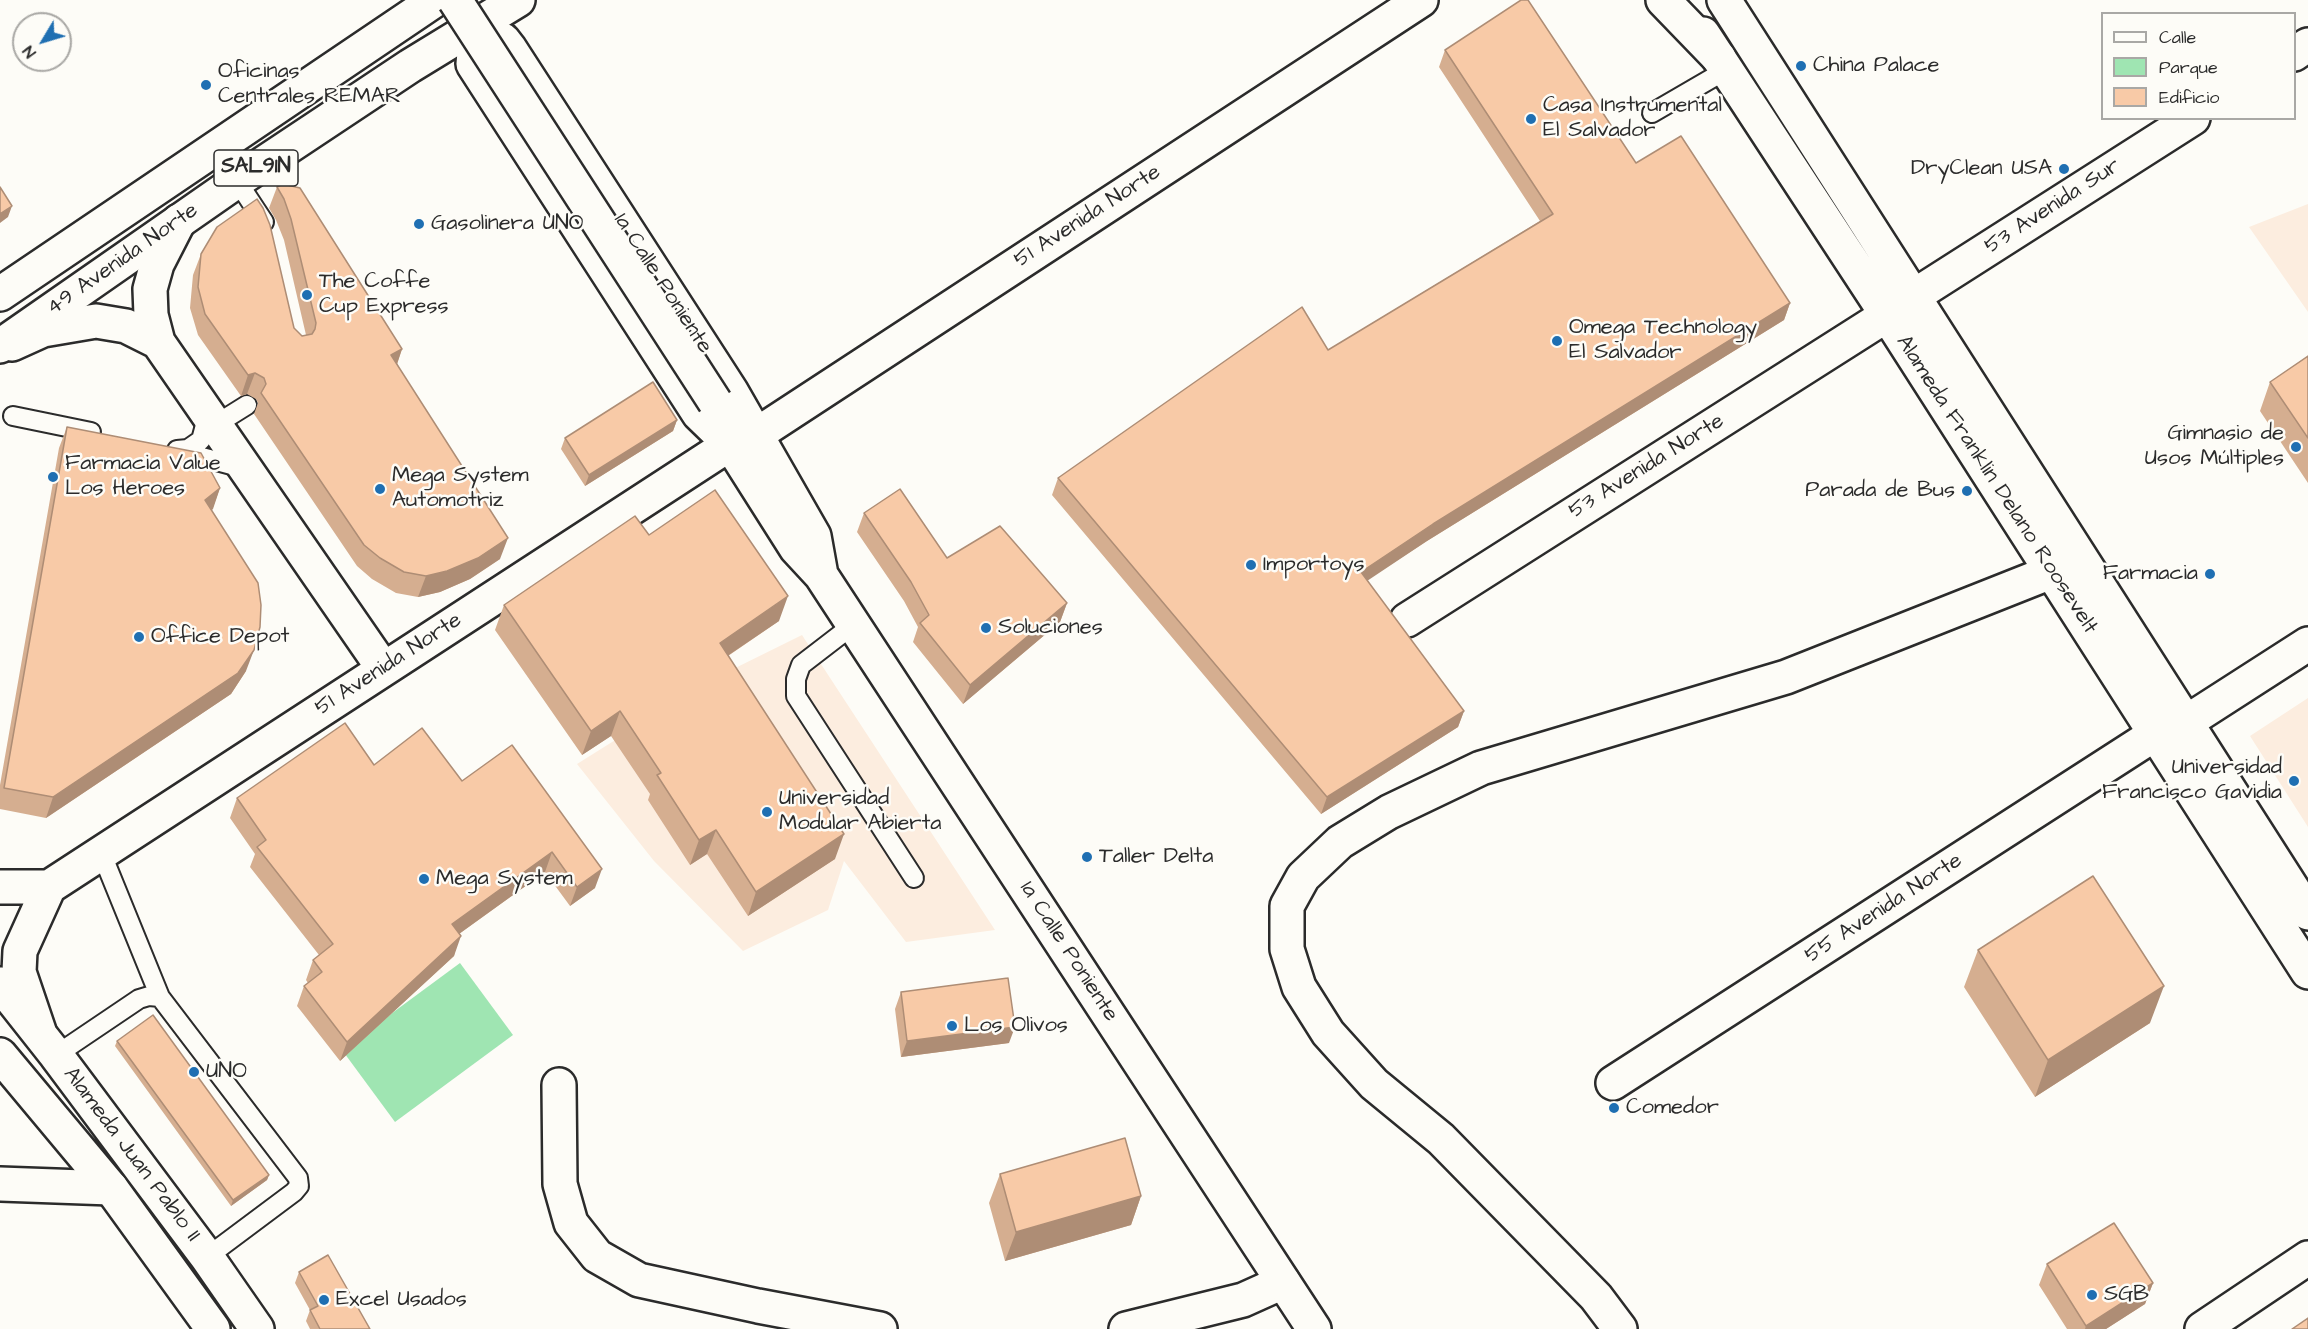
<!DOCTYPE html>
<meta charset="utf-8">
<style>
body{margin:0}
#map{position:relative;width:2308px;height:1329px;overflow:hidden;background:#fdfcf7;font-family:"Architects Daughter",sans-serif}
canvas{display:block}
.legend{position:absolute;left:2101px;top:12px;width:195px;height:108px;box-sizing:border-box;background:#fdfcf7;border:2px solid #a9a8a5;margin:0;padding:8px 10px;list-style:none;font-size:18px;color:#2b2b2b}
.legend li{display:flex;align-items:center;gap:12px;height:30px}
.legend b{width:30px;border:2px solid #a9a8a5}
.north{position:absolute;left:12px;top:12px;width:60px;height:60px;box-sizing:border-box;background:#fdfcf7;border:2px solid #a9a8a5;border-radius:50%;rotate:232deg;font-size:16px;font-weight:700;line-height:24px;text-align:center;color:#2b2b2b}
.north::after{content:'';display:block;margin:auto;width:21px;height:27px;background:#1f6fb2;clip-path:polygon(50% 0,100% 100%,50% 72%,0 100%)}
</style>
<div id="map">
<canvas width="2308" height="1329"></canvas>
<ul class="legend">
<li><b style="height:8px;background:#fdfcf7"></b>Calle</li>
<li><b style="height:16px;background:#9fe5b2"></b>Parque</li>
<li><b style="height:16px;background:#f8caa7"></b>Edificio</li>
</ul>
<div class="north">N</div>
</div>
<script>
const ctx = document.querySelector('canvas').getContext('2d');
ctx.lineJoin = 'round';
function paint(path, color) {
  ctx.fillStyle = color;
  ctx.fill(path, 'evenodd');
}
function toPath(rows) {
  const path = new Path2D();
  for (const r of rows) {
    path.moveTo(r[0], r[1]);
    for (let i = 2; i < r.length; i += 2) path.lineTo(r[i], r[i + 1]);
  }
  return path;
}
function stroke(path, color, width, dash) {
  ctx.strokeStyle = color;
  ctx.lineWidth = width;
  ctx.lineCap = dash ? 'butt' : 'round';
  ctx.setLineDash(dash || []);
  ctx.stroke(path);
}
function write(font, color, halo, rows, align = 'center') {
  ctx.font = font + ' "Architects Daughter",sans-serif';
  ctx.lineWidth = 5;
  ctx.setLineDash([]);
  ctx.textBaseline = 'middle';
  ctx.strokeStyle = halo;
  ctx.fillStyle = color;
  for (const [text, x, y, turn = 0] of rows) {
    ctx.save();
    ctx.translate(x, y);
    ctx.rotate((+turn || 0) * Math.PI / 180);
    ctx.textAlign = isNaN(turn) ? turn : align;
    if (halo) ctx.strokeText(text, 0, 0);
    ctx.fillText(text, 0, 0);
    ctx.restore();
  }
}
const built = toPath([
 [2308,204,2308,312,2249,227],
 [802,635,853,713,995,930,906,942,844,861,828,910,743,951,654,861,577,764,711,680],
 [2308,698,2308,827,2250,736]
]);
const green = toPath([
 [460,963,513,1035,395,1122,342,1050]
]);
const service = toPath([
 [1652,113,1726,70],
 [237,181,264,222],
 [13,416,91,432],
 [215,425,247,405],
 [177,450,188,449,201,440,208,414],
 [179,451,243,468],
 [853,625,801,665,796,679,796,696,914,878],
 [101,852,160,997,298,1178,299,1186,294,1192,207,1257],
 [56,1055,139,999,149,996,160,997]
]);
const minor = toPath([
 [2294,54,2308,45],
 [179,221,157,264,150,289,151,315,158,342,383,668],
 [1914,296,2193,118],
 [12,344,43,330,96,321,126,326,158,342],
 [756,435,1421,0],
 [1407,620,1887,315],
 [2185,723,2308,644],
 [0,887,49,887],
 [39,1031,19,972,20,951,49,887,730,444],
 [1613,1083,2155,734],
 [559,1085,560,1184,571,1223,597,1256,639,1280,758,1306,880,1329],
 [0,1184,111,1188],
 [1126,1329,1243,1300,1283,1282],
 [1620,1329,1596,1297,1441,1139,1374,1084,1328,1033,1299,987,1287,949,1287,906,1303,877,1340,842,1389,812,1481,768,1786,677,2051,572]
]);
const tertiary = toPath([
 [723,425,730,444,796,548,821,575,1314,1329],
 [730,444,699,414,473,64,474,52,480,46,497,38,503,40,510,49,731,391,814,536,821,575],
 [2202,1329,2308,1258]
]);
const secondary = toPath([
 [1724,0,2308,913],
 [1703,34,1887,315,2308,972]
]);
const primary = toPath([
 [1663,0,1719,58],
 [0,294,435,0],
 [0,346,237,181,410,66,518,0],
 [0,984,56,1055,207,1257,257,1329],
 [0,1055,111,1188,213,1329]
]);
const tertiaryBridge = toPath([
 [455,0,715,402]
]);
const wall = toPath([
 [1445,50,1636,163,1790,303,1784,320,1427,541,1367,580,1464,711,1458,727,1321,814,1052,495,1058,478,1328,350,1540,221,1439,67],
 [277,187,402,349,397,364,500,559,470,579,440,592,418,597,396,593,372,579,357,566,254,414,258,403,256,399,247,394,241,396,198,335,190,308,193,275,201,254,294,328,302,336,306,335,284,240,276,220,269,208],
 [2308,356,2308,483,2260,411,2270,382],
 [677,420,673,431,585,486,561,449,565,438],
 [67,427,220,488,212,510,246,671,231,694,46,818,0,809,0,785,59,448],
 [864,513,947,558,1067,603,1060,622,963,704,913,642,918,627,904,601,857,532],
 [649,535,779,621,728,656,835,859,748,916,707,854,690,865,648,800,650,794,611,736,582,755,495,630,504,605],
 [512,745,595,888,570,906,545,872,459,934,454,956,340,1061,297,1006,304,986,308,983,306,980,313,960,319,955,250,867,255,854,230,818,237,798,374,765,462,781],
 [1978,950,2150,1023,2035,1097,1964,987],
 [901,992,1009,1043,901,1057,895,1009],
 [117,1041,269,1175,267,1180,231,1206,115,1046],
 [1000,1174,1141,1196,1131,1225,1005,1261,989,1203],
 [2047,1264,2153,1283,2145,1304,2106,1329,2067,1329,2039,1285],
 [299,1272,370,1329,310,1329,306,1321,310,1310,295,1283]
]);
const shadedWall = toPath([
 [12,206,8,217,0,223,0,214],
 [1790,303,1784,320,1427,541,1355,589,1361,572,1433,524],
 [402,349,395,370,391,355],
 [255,373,247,394,241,396,248,375],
 [677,420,673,431,585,486,589,475],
 [220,488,213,509,198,521,205,500],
 [508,538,500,559,470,579,440,592,418,597,426,576],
 [788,596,779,621,711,667,720,643],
 [1067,603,1060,622,963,704,970,685],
 [254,650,246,671,231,694,46,818,53,797],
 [620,711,611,736,582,755,591,731],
 [1464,711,1458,727,1321,814,1327,797],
 [716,830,707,854,690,865,699,840],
 [844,834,835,859,748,916,756,892],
 [552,852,545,872,445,944,452,924],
 [602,869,595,888,570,906,577,887],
 [461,936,454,956,340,1061,347,1042],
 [2164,986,2150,1023,2035,1097,2048,1060],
 [1015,1027,1009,1043,901,1057,907,1041],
 [269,1175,267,1180,231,1206,233,1200],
 [1141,1196,1131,1225,1005,1261,1016,1232],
 [2153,1283,2145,1304,2106,1329,2085,1329,2086,1326]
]);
const building = toPath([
 [1521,0,1528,0,1636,163,1681,136,1790,303,1433,524,1361,572,1464,711,1327,797,1058,478,1302,307,1328,350,1553,214,1445,50,1521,0],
 [283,184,300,188,402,349,391,355,508,538,478,558,447,571,426,576,404,572,380,558,364,545,261,393,266,384,264,378,255,373,248,375,205,314,198,287,201,254,217,227,257,199,263,208,270,225,294,328,302,336,312,334,315,329,316,323,291,219,284,199,277,187,283,184],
 [0,187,12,206,0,214,0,187],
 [2308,356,2308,438,2270,382,2308,356],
 [653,382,677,420,589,475,565,438,653,382],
 [67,427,201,453,220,488,205,500,258,583,261,605,260,627,254,650,238,673,53,797,4,788,67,427],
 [900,489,947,558,1000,526,1067,603,970,685,920,623,929,615,911,582,864,513,900,489],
 [715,490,788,596,720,643,844,834,756,892,716,830,699,840,657,775,661,773,620,711,591,731,504,605,635,516,649,535,715,490],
 [345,723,374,765,422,728,462,781,512,745,602,869,577,887,552,852,452,924,461,936,347,1042,304,986,322,972,313,960,333,944,257,847,266,840,237,798,345,723],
 [2093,876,2164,986,2048,1060,1978,950,2093,876],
 [1008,978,1015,1027,907,1041,901,992,1008,978],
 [153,1015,269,1175,233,1200,117,1041,153,1015],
 [1125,1138,1141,1196,1016,1232,1000,1174,1125,1138],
 [2114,1223,2153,1283,2086,1326,2047,1264,2114,1223],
 [328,1255,370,1329,320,1329,310,1310,318,1306,299,1272,328,1255],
 [2308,1318,2308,1329,2292,1329,2308,1318]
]);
const markers = [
 [1801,66,6,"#1f6fb2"],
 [206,85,6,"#1f6fb2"],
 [1531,119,6,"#1f6fb2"],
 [2064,169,6,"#1f6fb2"],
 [419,224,6,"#1f6fb2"],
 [307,295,6,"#1f6fb2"],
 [1557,341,6,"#1f6fb2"],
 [2296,447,6,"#1f6fb2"],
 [53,477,6,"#1f6fb2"],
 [380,489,6,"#1f6fb2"],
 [1967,491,6,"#1f6fb2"],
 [1251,565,6,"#1f6fb2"],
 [2210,574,6,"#1f6fb2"],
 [986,628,6,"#1f6fb2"],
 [139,637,6,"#1f6fb2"],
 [2294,781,6,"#1f6fb2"],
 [767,812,6,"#1f6fb2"],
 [1087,857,6,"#1f6fb2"],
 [424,879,6,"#1f6fb2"],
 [952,1026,6,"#1f6fb2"],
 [194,1072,6,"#1f6fb2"],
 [1614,1108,6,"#1f6fb2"],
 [2092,1295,6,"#1f6fb2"],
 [324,1300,6,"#1f6fb2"]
];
const shields = [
 [256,168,84]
];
const shieldNames = [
 ["SAL91N",256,168]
];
const poiNames = [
 ["China Palace",1813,66],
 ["Oficinas",218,72],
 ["Centrales REMAR",218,97],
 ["Casa Instrumental",1543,106],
 ["El Salvador",1543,131],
 ["DryClean USA",2052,169,"right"],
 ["Gasolinera UNO",431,224],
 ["The Coffe",319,282],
 ["Cup Express",319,307],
 ["Omega Technology",1569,328],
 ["El Salvador",1569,353],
 ["Gimnasio de",2284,434,"right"],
 ["Usos Múltiples",2284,459,"right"],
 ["Farmacia Value",65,464],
 ["Los Heroes",65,489],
 ["Mega System",392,476],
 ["Automotriz",392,501],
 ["Parada de Bus",1955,491,"right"],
 ["Importoys",1263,565],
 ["Farmacia",2198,574,"right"],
 ["Soluciones",998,628],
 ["Office Depot",151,637],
 ["Universidad",2282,768,"right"],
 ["Francisco Gavidia",2282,793,"right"],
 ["Universidad",779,799],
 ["Modular Abierta",779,824],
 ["Taller Delta",1099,857],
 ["Mega System",436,879],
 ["Los Olivos",964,1026],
 ["UNO",206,1072],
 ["Comedor",1626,1108],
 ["SGB",2104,1295],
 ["Excel Usados",336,1300]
];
const streetNames = [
 ["53 Avenida Sur",2053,207,-33],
 ["51 Avenida Norte",1088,217,-33],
 ["49 Avenida Norte",123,260,-35],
 ["1a Calle Poniente",662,284,57],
 ["53 Avenida Norte",1647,467,-32],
 ["Alameda Franklin Delano Roosevelt",1996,485,57],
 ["51 Avenida Norte",389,665,-33],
 ["55 Avenida Norte",1884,909,-33],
 ["1a Calle Poniente",1068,952,57],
 ["Alameda Juan Pablo II",131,1155,53]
];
paint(built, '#fceddf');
paint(green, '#9fe5b2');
stroke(service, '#2b2b2b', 22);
stroke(minor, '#2b2b2b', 38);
stroke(tertiary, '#2b2b2b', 38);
stroke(secondary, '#2b2b2b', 38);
stroke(primary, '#2b2b2b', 38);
stroke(service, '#fdfcf7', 18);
stroke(minor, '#fdfcf7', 33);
stroke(tertiary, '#fdfcf7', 33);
stroke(secondary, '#fdfcf7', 33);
stroke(primary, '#fdfcf7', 33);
stroke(tertiaryBridge, '#2b2b2b', 38, []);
stroke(tertiaryBridge, '#fdfcf7', 33);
paint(wall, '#d5ae90');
paint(shadedWall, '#ae8d75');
paint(building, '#f8caa7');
stroke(building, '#ae8d75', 1.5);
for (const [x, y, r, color] of markers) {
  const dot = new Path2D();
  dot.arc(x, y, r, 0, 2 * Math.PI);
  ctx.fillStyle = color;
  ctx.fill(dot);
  stroke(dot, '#fdfcf7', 2);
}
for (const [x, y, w] of shields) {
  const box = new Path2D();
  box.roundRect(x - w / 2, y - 18, w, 36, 4.5);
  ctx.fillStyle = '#fdfcf7';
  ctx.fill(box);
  stroke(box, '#2b2b2b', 1.5);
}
write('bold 21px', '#2b2b2b', null, shieldNames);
write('22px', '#2b2b2b', '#fdfcf7', poiNames, 'left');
write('22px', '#2b2b2b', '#fdfcf7', streetNames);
</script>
